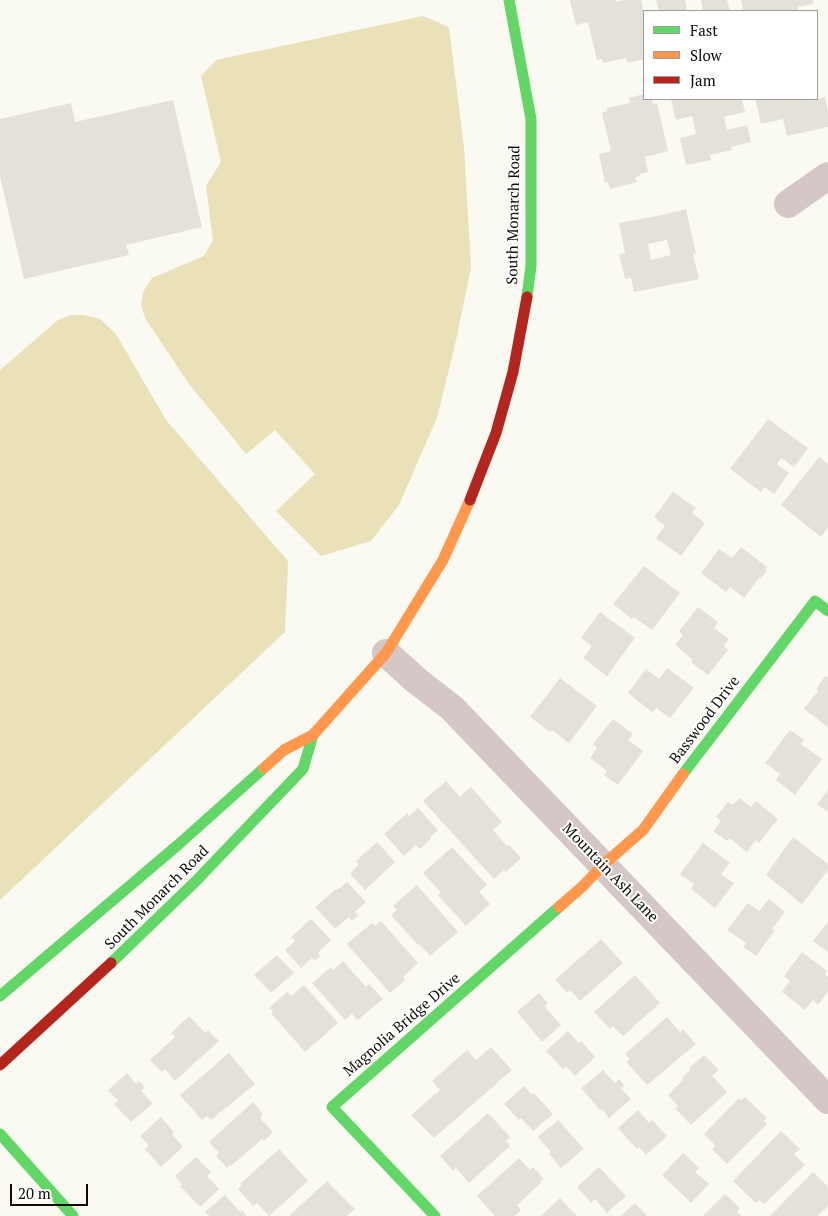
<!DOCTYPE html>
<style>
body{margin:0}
#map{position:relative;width:828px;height:1216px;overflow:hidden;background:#faf9f2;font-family:"PT Serif",serif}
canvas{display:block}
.legend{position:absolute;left:643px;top:10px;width:175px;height:90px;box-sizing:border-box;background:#fff;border:1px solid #9f9d9a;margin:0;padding:6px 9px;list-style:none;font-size:15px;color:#0e0b03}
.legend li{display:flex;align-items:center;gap:10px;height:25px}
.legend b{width:25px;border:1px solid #9f9d9a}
.scale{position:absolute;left:10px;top:1184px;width:78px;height:22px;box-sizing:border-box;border:2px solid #0e0b03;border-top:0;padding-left:6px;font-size:15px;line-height:18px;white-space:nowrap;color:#0e0b03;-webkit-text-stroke:4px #fff;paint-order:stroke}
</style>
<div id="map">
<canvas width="828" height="1216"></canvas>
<ul class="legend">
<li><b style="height:6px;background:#63d668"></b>Fast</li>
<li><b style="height:6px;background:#ff974d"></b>Slow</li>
<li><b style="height:6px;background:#b3261e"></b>Jam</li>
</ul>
<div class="scale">20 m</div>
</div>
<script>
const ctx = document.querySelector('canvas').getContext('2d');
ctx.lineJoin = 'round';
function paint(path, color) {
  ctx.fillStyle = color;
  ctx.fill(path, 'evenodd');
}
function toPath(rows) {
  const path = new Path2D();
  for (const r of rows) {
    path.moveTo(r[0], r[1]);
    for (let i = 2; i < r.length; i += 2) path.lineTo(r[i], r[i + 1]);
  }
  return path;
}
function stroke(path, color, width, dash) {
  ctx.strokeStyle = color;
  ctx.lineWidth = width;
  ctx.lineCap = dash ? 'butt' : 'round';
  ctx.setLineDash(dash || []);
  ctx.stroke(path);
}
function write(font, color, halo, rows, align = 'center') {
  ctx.font = font + ' "PT Serif",serif';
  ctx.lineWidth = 4;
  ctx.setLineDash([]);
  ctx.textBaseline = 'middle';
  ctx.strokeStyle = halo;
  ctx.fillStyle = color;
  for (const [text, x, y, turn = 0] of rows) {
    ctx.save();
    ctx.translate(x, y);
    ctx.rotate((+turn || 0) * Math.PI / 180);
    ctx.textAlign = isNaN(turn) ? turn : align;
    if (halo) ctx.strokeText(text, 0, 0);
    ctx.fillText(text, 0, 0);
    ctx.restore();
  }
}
const green = toPath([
 [423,16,449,27,464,147,471,268,455,345,437,418,399,505,371,541,321,556,276,511,315,474,275,430,246,454,189,384,145,318,141,305,143,292,152,278,204,256,213,240,206,186,221,162,201,76,216,60],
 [71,315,84,315,100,319,116,334,166,420,288,561,285,632,0,900,0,370,58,320]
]);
const building = toPath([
 [570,0,615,0,616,2,624,0,641,0,644,15,644,59,628,63,626,58,603,63,602,59,597,60,588,22,576,25],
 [656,0,685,0,687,11,659,11],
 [701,0,727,0,730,11,703,11],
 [741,0,813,0,813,4,798,7,798,11,739,11,743,9],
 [644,94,644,99,652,99,653,104,657,103,668,151,645,157,648,172,639,174,640,176,635,177,637,182,610,189,608,182,605,183,599,154,611,151,602,113,607,111,607,108,630,103,629,98],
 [825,97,828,111,828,127,787,136,783,119,761,124,755,99,811,99,812,101],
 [675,99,742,99,745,112,724,117,727,130,747,125,751,142,731,147,732,150,710,155,711,160,686,165,680,138,696,134,692,116,676,120,671,100],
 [173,100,202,227,126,245,129,255,24,279,0,176,0,119,71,103,75,122],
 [686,209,696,254,693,254,699,279,634,292,631,278,625,279,619,254,625,253,619,223,662,215],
 [667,240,671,255,651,260,648,244],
 [768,419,808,448,794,467,781,458,777,464,789,473,774,494,765,487,761,492,730,469],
 [819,457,828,464,828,528,821,537,781,505],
 [673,492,696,508,692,513,705,523,681,556,656,538,665,526,654,517],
 [741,547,767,567,765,569,767,571,761,578,760,577,744,598,730,587,726,592,701,573,719,549,732,558],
 [644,566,680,593,652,630,634,617,632,619,613,604],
 [698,607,718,622,714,628,729,639,724,646,728,650,708,675,691,662,693,660,675,645,683,635,679,631],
 [600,612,635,638,607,676,583,658,592,646,581,638],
 [667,668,694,688,670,718,656,708,652,712,628,693,646,669,659,679],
 [825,676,828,678,828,727,804,709,818,691,816,689],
 [560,678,597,706,569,743,552,730,550,732,530,717],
 [613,719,633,734,628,740,643,751,618,785,604,775,607,771,590,758,597,748,593,744],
 [790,730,804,740,801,744,822,759,795,795,776,780,780,774,765,763],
 [446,781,460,797,471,787,502,822,493,830,507,846,509,845,521,858,506,872,504,870,494,879,423,801],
 [828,790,828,812,817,804],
 [739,798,751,807,756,801,778,819,759,843,756,840,747,852,729,838,727,841,713,831,721,821,716,817,728,802,733,805],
 [418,808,438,830,430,838,431,839,420,849,416,845,404,856,384,834,407,813,409,816],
 [793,837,828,864,828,870,802,904,766,875],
 [377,842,395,862,365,890,350,874,359,864,356,861],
 [703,843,730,863,721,874,734,883,715,908,691,889,694,884,680,874],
 [452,847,487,885,479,892,490,904,466,926,445,903,438,895,441,893,423,873],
 [347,882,366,902,355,912,358,915,352,921,349,917,335,929,315,907,336,889,337,890],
 [417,885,458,932,430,956,419,944,418,945,391,915,397,910,393,906],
 [769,899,785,912,772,929,775,930,756,956,743,947,746,943,727,930,748,903,759,911],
 [311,919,331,940,318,953,320,956,315,961,312,958,301,968,285,950,295,941,291,937],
 [381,921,418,963,403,977,405,980,390,993,347,944,372,923,375,926],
 [828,922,828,952,813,941],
 [601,939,623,963,580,1001,570,990,567,993,555,980],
 [802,952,827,971,825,974,828,977,828,992,818,1005,813,1000,805,1010,782,992,790,981,784,976],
 [277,955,294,973,271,993,254,975],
 [343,961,366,987,369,984,383,999,358,1020,352,1014,345,1020,312,983,331,967,333,970],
 [635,975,660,1003,623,1036,613,1026,610,1029,594,1012],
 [304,985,338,1023,305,1052,271,1013,273,1011,269,1008,287,992,291,996],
 [539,993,548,1003,544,1006,561,1025,542,1042,517,1012],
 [189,1016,205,1033,208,1030,219,1041,175,1081,165,1069,162,1072,150,1060,175,1037,171,1033],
 [667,1017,680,1032,683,1029,696,1044,647,1085,626,1062,630,1059,625,1054],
 [568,1031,579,1043,581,1041,595,1057,575,1076,566,1066,563,1069,546,1051],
 [491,1047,512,1070,434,1138,411,1115,440,1090,432,1081,467,1050,476,1060],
 [229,1053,255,1084,211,1120,207,1116,202,1120,180,1095],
 [704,1055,719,1070,712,1076,727,1092,691,1125,675,1108,678,1106,668,1095,683,1080,682,1078,690,1070,689,1068],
 [603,1070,615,1083,619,1079,625,1086,621,1088,631,1099,609,1118,602,1109,600,1110,581,1088],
 [127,1073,136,1084,139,1081,145,1087,141,1091,153,1103,131,1122,114,1104,118,1101,108,1090],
 [524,1086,532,1095,534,1093,553,1114,533,1131,521,1118,519,1120,504,1104],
 [745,1097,767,1118,764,1121,767,1124,727,1164,712,1149,715,1145,704,1134,739,1098,741,1100],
 [253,1102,263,1114,260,1118,273,1132,264,1141,262,1139,231,1166,230,1165,227,1168,216,1156,219,1153,209,1142],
 [638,1110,649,1123,652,1120,667,1136,646,1155,639,1147,637,1149,618,1128],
 [488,1113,510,1137,506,1141,510,1146,469,1183,456,1168,453,1171,440,1156],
 [161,1117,174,1132,172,1134,183,1147,161,1167,145,1149,149,1146,140,1136],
 [558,1120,584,1149,561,1168,549,1154,551,1152,538,1137],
 [781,1131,800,1149,794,1154,805,1165,764,1204,759,1200,756,1203,733,1181],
 [279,1149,308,1181,269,1216,257,1203,253,1206,238,1189,242,1185,240,1184],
 [683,1153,699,1168,695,1172,709,1184,691,1203,662,1175],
 [196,1157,211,1172,207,1176,219,1189,200,1207,180,1186,182,1184,175,1176],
 [519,1158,530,1170,533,1167,544,1179,540,1181,542,1182,517,1205,521,1210,514,1216,495,1216,477,1196],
 [599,1167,626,1196,607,1213,595,1199,591,1203,577,1187],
 [813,1172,828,1187,828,1206,818,1216,770,1216],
 [327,1181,355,1209,347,1216,289,1216],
 [725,1194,740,1208,737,1212,741,1216,703,1216],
 [225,1195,240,1212,242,1210,247,1216,209,1216,205,1212],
 [560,1198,577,1216,541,1216],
 [635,1203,647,1216,621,1216]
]);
const street = toPath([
 [788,204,828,176],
 [386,653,417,681,452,708,828,1100]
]);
const fast = toPath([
 [509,0,531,119,531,266,527,297],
 [683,774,815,601,828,611],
 [111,963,196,881,303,769,313,735],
 [0,996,179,844,264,768],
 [0,1134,73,1216],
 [435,1216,332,1107,559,907]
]);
const slow = toPath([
 [264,768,284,750,313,735,386,653,443,560,470,500],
 [559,907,583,886,603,865,643,830,683,774]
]);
const jam = toPath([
 [470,500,496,433,513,372,527,297],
 [0,1065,111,963]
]);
const streetNames = [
 ["South Monarch Road",514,215,-89],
 ["Basswood Drive",705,720,-53],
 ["Mountain Ash Lane",610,873,46],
 ["South Monarch Road",157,898,-45],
 ["Magnolia Bridge Drive",402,1025,-41]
];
paint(green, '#ebe1b9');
paint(building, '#e4e2d8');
stroke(street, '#d5c7c5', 28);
stroke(fast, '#63d668', 11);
stroke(slow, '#ff974d', 11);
stroke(jam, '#b3261e', 11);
write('15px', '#0e0b03', '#fff', streetNames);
</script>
